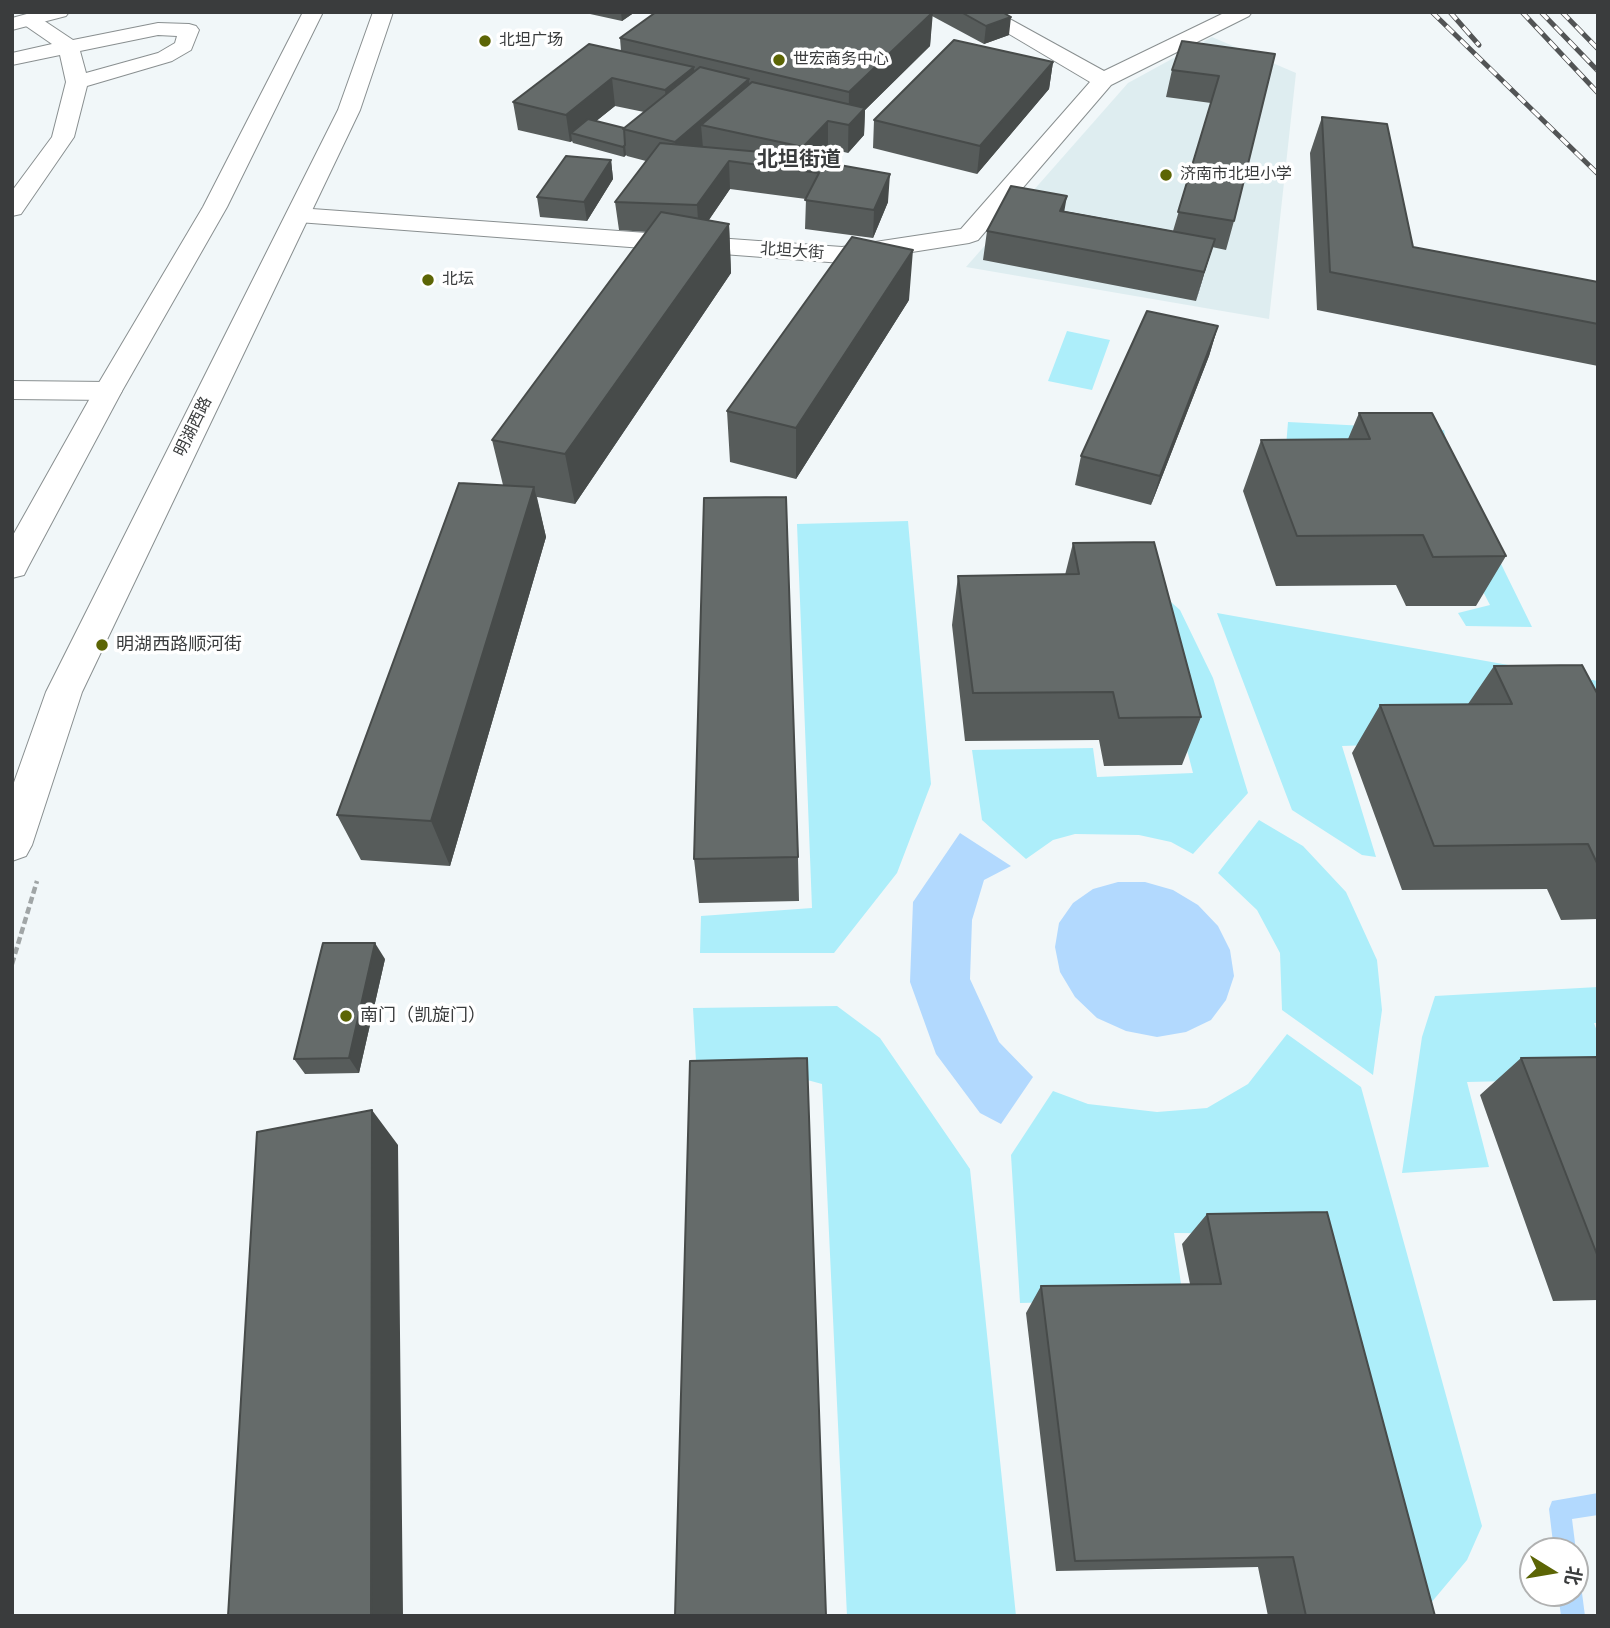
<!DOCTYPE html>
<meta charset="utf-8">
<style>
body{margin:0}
#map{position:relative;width:1610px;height:1628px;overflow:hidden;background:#f1f7f9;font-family:"Roboto Condensed","Noto Sans SC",sans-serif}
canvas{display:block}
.frame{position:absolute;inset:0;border:14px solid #3a3c3d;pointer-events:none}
.north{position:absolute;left:1519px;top:1537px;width:70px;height:70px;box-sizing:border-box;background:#fff;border:2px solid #b0b1b1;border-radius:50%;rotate:101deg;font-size:19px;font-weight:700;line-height:28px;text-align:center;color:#3a3c3d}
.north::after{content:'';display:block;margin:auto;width:24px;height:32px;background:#5c6505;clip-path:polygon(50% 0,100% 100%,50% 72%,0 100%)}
</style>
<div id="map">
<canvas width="1610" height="1628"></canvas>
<div class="frame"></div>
<div class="north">北</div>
</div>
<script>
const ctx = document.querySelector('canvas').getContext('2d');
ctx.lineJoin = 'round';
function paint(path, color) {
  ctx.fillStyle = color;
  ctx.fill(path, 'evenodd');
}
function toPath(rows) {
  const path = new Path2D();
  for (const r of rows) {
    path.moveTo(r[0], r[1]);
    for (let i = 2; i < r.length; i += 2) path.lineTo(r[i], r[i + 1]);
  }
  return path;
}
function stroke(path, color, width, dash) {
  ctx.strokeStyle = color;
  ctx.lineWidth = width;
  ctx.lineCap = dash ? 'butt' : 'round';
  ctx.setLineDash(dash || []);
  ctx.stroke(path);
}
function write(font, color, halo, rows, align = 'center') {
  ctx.font = font + ' "Roboto Condensed","Noto Sans SC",sans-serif';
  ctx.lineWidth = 7;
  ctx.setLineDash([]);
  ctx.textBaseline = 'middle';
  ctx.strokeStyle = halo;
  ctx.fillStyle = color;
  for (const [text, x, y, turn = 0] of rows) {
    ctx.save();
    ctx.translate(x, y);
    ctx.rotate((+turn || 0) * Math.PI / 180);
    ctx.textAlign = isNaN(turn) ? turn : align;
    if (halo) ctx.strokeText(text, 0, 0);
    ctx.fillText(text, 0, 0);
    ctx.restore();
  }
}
const built = toPath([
 [1212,37,1296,73,1269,319,966,267,1128,83]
]);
const green = toPath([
 [1067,331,1110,340,1092,390,1048,381],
 [1288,422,1444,430,1449,458,1532,627,1466,626,1458,613,1490,605,1414,459,1283,483],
 [908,521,931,784,897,873,834,953,700,953,701,916,812,908,797,524],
 [1144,584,1155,588,1180,610,1213,678,1248,793,1193,854,1171,842,1139,835,1075,834,1053,840,1026,859,982,820,972,750,1093,748,1097,777,1193,773],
 [1217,613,1598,681,1598,796,1458,742,1342,746,1376,857,1362,855,1292,810],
 [1259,820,1303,846,1346,892,1377,960,1382,1010,1373,1075,1282,1010,1280,953,1257,910,1218,873],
 [1598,987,1598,1023,1594,1023,1598,1034,1598,1079,1467,1082,1489,1167,1402,1173,1422,1037,1435,996],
 [837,1006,880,1038,970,1169,1016,1616,847,1616,822,1084,800,1078,697,1079,693,1008],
 [1287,1034,1361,1087,1482,1526,1467,1560,1420,1616,1305,1234,1174,1233,1183,1299,1020,1303,1011,1155,1053,1091,1088,1104,1157,1112,1207,1108,1248,1084]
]);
const water = toPath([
 [960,833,1011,866,984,880,972,920,970,979,999,1042,1033,1077,1001,1124,980,1113,936,1054,910,982,913,902],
 [1118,882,1145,882,1173,890,1198,905,1218,926,1230,950,1234,976,1226,1000,1211,1020,1186,1032,1157,1037,1126,1031,1097,1018,1075,997,1060,972,1055,947,1059,923,1073,903,1093,889]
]);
const stream = toPath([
 [1598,1493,1598,1515,1572,1519,1576,1551,1575,1554,1575,1551,1554,1551,1549,1509,1552,1501,1598,1493],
 [1575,1584,1582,1593,1585,1616,1561,1616,1558,1593,1575,1593,1575,1584]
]);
const path = toPath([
 [12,964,37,881]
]);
const street = toPath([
 [972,12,997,12,1104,71,1226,12,1252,12,1249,16,1111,85,978,240,969,243,842,263,298,222,289,220,286,215,289,210,298,208,842,247,961,229,1090,82,972,12],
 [30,14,37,16,73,40,158,23,189,24,196,26,199,30,191,50,172,61,87,86,74,137,21,214,12,216,12,191,52,137,66,82,60,55,12,65,12,53,52,44,23,24,20,20,23,16,30,14],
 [158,35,177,36,175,43,158,53,86,73,80,51,158,35],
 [12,381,108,382,118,385,122,391,118,397,108,400,12,399,12,381]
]);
const secondary = toPath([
 [34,12,69,12,66,16,12,30,12,18,34,12]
]);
const primary = toPath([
 [303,12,323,12,227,207,122,391,28,567,24,575,12,578,12,537,94,391,203,207,303,12],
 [373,12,393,12,360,110,82,692,32,845,26,856,12,861,12,788,46,692,338,110,373,12]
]);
const rail = toPath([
 [1432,12,1598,174],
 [1450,12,1479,45],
 [1522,12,1598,93],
 [1541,12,1598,71],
 [1562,12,1598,49]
]);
const wall = toPath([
 [581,12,635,12,622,21],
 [656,12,1002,12,1009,35,984,44,932,16,930,46,865,110,864,135,848,153,828,148,816,161,888,202,873,238,805,229,806,199,730,189,709,220,729,224,731,273,575,504,537,497,546,537,450,866,361,860,337,815,503,485,492,440,647,232,619,230,615,202,646,161,627,156,626,155,624,157,573,143,572,141,570,142,518,130,513,102,621,51,620,38],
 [615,106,644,112,624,128,596,121],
 [1275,54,1234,221,1226,250,1212,247,1196,301,983,260,987,231,1064,211,1173,231,1211,103,1166,97,1172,70],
 [1053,62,1049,89,977,174,873,148,874,120],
 [1322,117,1413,247,1598,282,1598,366,1317,310,1310,153],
 [611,160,613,179,587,221,540,217,537,197],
 [909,300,796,479,730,462,727,411],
 [1218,326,1209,356,1151,505,1075,485,1081,456],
 [1359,413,1506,556,1476,606,1406,606,1396,585,1276,586,1243,491,1261,440,1348,439],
 [1073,543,1201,717,1182,765,1104,766,1099,740,965,741,952,625,958,576,1065,575],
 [1494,666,1598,695,1598,919,1561,920,1547,889,1402,890,1352,753,1380,705,1468,704],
 [798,857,799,901,699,903,694,859],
 [385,959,359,1073,305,1074,294,1059],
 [1598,1057,1598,1300,1553,1301,1480,1095,1521,1058],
 [1207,1214,1435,1616,1268,1616,1258,1567,1056,1571,1026,1313,1041,1286,1190,1284,1182,1244]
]);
const shadedWall = toPath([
 [621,12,635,12,622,21],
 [933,12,930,46,865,110,864,135,848,153,849,92],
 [1011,17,1009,35,984,44,986,26],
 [1053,62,1049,89,977,174,980,146],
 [694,67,696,95,668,118,665,90],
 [612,78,615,106,579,135,571,133,572,141,570,142,566,115],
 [749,79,750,106,701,125,703,148,678,170,675,142],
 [828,121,828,148,807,171,803,171,803,147],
 [625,145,626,155,624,157,623,147],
 [611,160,613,179,587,221,584,202],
 [729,161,730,189,699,234,697,205],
 [890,174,888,202,873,238,874,210],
 [1067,196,1062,224,1060,211],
 [729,224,731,273,575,504,565,454],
 [1215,239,1206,268,1196,301,1204,272],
 [913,250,909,300,796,479,796,428],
 [1218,326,1209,356,1151,505,1160,476],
 [534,487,546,537,450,866,431,821],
 [375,943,385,959,359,1073,349,1058],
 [372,1110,398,1145,403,1616,371,1616]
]);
const building = toPath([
 [656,12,933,12,849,92,620,38,656,12],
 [961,12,1002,12,1011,17,986,26,961,12],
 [954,40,1053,62,980,146,874,120,954,40],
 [1182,41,1275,54,1234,221,1178,212,1219,76,1172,70,1182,41],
 [589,44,694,67,665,90,612,78,566,115,513,102,589,44],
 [700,67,749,79,675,142,623,129,700,67],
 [752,82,865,108,849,125,828,121,803,147,701,125,752,82],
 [1322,117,1387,124,1413,247,1598,282,1598,324,1330,272,1322,117],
 [588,119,624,128,625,145,623,147,571,133,588,119],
 [660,143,772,153,890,174,874,210,805,200,819,173,729,161,697,205,615,202,660,143],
 [566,156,611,160,584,202,537,197,566,156],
 [1011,186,1067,196,1060,211,1215,239,1204,272,987,231,1011,186],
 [661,212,729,224,565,454,492,440,661,212],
 [852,237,913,250,796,428,727,411,852,237],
 [1147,311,1218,326,1160,476,1081,456,1147,311],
 [1359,413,1432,413,1506,556,1433,557,1423,535,1297,536,1261,440,1370,439,1359,413],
 [459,483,534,487,431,821,337,815,459,483],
 [786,497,798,857,694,859,704,498,786,497],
 [1154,542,1201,717,1119,718,1113,692,973,693,958,576,1079,574,1073,543,1154,542],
 [1582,665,1598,695,1598,865,1588,844,1434,846,1380,705,1512,704,1494,666,1582,665],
 [323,943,375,943,349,1058,294,1059,323,943],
 [1598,1057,1598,1257,1521,1058,1598,1057],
 [807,1058,826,1616,675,1616,690,1061,807,1058],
 [372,1110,371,1616,228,1616,257,1132,372,1110],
 [1327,1212,1435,1616,1306,1616,1293,1557,1075,1561,1041,1286,1221,1284,1207,1214,1327,1212]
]);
const markers = [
 [485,41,7,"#5c6505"],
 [779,60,7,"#5c6505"],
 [1166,175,7,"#5c6505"],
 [428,280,7,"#5c6505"],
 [102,645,7,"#5c6505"],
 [346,1016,7,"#5c6505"]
];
const farPoinames = [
 ["北坦广场",499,41],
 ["世宏商务中心",793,60],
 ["济南市北坦小学",1180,175],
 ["北坛",442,280]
];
const farStreetnames = [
 ["北坦大街",792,252,4],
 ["明湖西路",194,427,-64]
];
const poiNames = [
 ["明湖西路顺河街",116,645],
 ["南门（凯旋门）",360,1016]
];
const farDistrictnames = [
 ["北坦街道",799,161]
];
paint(built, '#deedf0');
paint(green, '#adeefa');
paint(water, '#b2d9fe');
paint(stream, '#b2d9fe');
stroke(street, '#898f90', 2);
stroke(secondary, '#898f90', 2);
stroke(primary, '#898f90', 2);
stroke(path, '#a0a5a6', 4.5, [7, 3.5]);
paint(street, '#fff');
paint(secondary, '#fff');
paint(primary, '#fff');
stroke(rail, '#525455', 5);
stroke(rail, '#fff', 3.5, [10]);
paint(wall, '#575c5b');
paint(shadedWall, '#474b4a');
paint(building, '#656b6a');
stroke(building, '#474b4a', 2);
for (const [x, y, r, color] of markers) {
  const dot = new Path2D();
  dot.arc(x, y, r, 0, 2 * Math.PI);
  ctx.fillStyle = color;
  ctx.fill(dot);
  stroke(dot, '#fff', 2.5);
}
write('16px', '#3a3c3d', '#fff', farPoinames, 'left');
write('16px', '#3a3c3d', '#fff', farStreetnames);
write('18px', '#3a3c3d', '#fff', poiNames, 'left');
write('bold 21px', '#3a3c3d', '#fff', farDistrictnames);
</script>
